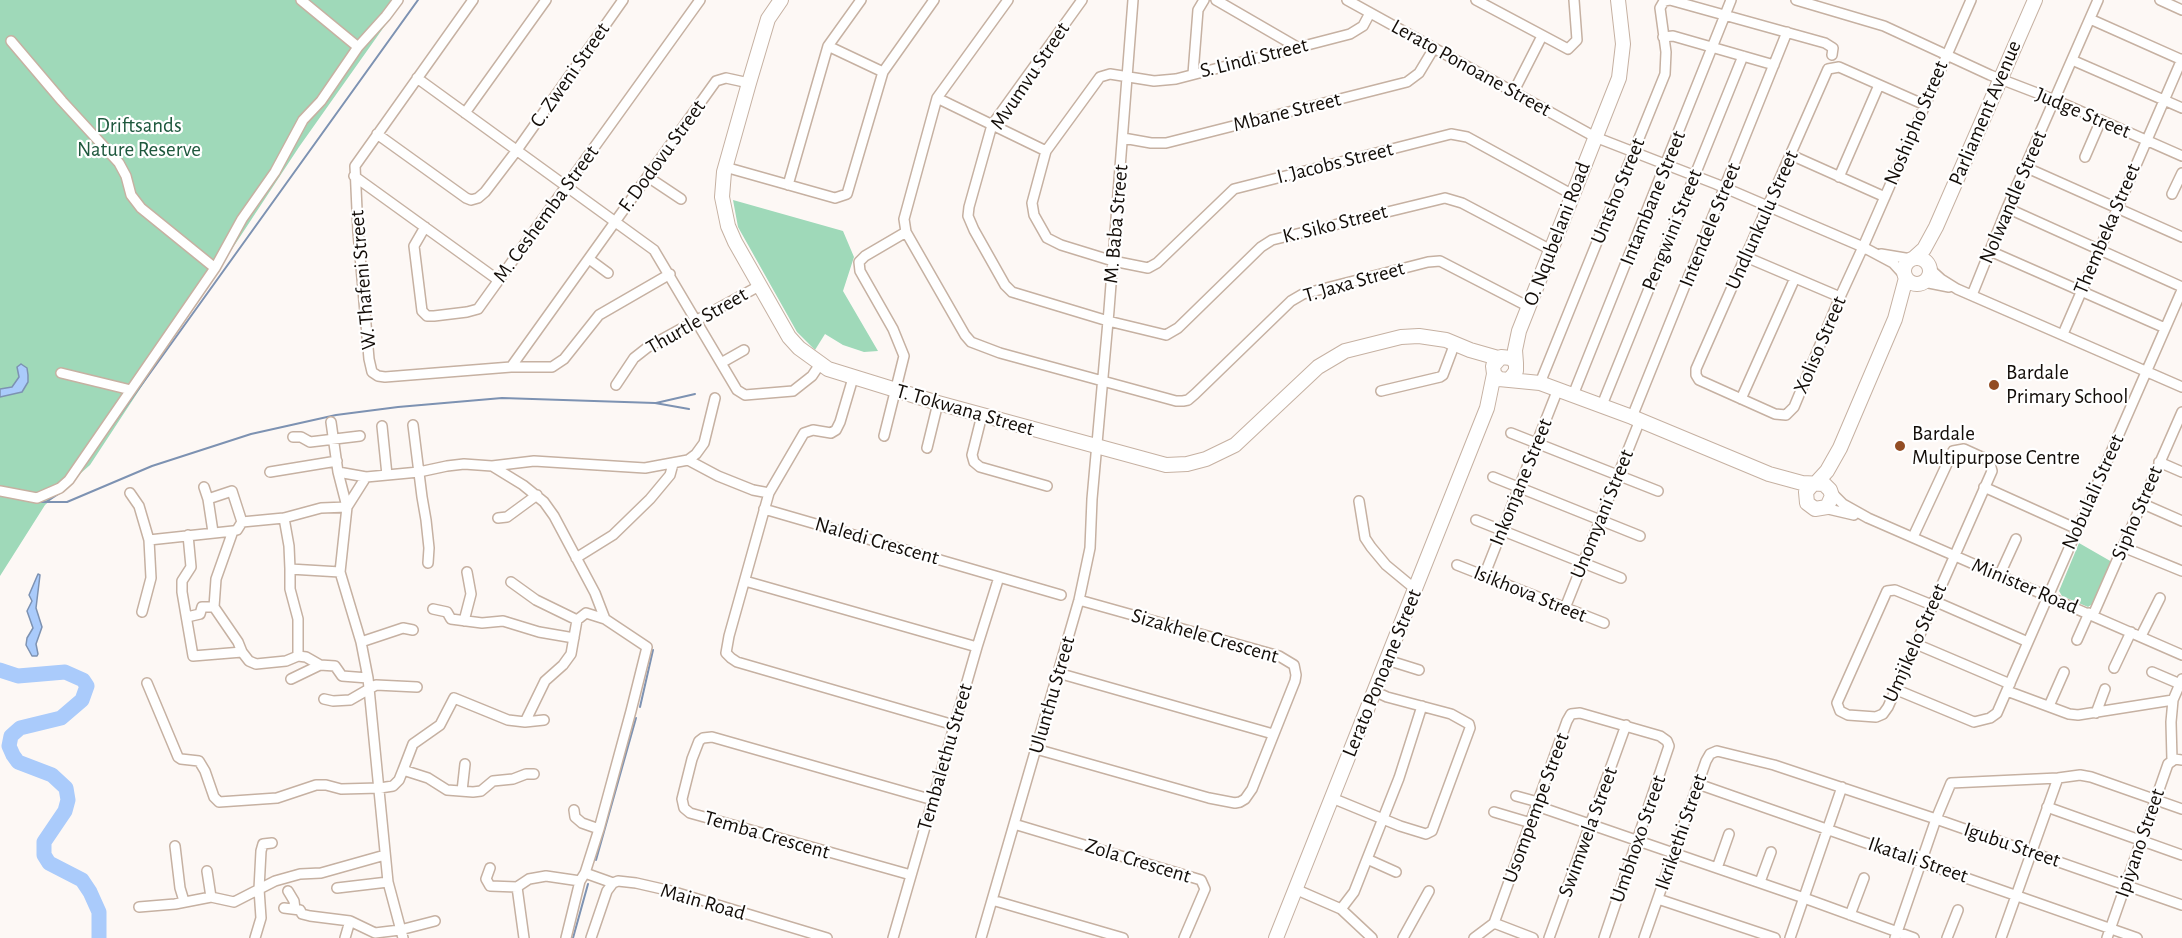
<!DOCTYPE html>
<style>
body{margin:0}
canvas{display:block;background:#fdf8f5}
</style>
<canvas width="2182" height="938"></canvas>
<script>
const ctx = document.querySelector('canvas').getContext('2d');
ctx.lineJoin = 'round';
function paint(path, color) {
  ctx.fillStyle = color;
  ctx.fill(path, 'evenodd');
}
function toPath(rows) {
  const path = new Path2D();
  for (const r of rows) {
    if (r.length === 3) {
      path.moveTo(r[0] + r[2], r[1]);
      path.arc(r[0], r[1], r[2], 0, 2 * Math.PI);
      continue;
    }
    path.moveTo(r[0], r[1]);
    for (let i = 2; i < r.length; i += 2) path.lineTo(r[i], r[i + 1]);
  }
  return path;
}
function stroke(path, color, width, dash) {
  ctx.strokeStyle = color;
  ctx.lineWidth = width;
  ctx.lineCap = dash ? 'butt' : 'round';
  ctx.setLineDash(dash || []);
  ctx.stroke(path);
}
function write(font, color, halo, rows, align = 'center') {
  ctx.font = font + ' "Alegreya Sans",sans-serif';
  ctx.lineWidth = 4.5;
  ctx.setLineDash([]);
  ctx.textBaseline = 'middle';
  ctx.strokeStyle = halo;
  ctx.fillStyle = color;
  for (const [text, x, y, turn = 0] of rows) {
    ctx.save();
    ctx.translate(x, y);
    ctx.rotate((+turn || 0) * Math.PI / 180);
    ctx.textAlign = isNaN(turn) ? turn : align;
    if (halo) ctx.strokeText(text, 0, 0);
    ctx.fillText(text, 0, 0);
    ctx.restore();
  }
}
const green = toPath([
 [0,0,403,0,299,147,90,465,45,505,0,576],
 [733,200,843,231,854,257,843,291,878,351,864,352,843,345,825,334,815,350,797,332,738,227],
 [2079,543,2112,562,2094,603,2088,607,2062,596,2059,591]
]);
const water = toPath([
 [21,364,27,368,28,375,28,382,22,392,0,397,0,389,12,387,19,377,17,367,21,364],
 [38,574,40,575,36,608,42,627,36,644,38,654,37,656,32,656,26,645,27,638,33,628,27,611,32,601,29,595,38,574]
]);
const stream = toPath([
 [656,403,695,394],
 [112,426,418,0],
 [39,502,67,502,152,466,251,434,336,415,398,407,502,398,655,403,689,409],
 [46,502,63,491],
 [640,707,653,650],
 [596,860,636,718],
 [573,938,588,884]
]);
const river = toPath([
 [0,670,18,676,65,672,83,680,87,686,82,700,61,718,20,728,11,736,9,746,13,755,18,762,52,775,66,788,68,800,65,811,44,842,44,855,49,863,82,880,90,892,99,912,99,938]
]);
const street = toPath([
 [301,0,358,47],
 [473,0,355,166,358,232,369,359,372,372,378,376,385,377,511,367,552,367,564,359,599,315,670,274],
 [1008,0,937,98,904,219,906,232,965,335,971,342,1000,353,1176,401,1183,401,1188,400,1195,394,1291,301,1303,294,1428,262,1440,261,1529,307],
 [1082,0,992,125,969,207,968,216,974,230,1005,285,1012,292,1108,321,1166,335,1178,328,1261,247,1272,240,1445,198,1462,203,1551,250],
 [1216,0,1297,47],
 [1347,0,1595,137,1716,184,1863,247,1893,263,1904,275],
 [1476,0,1568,49,1577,40,1574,0],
 [1670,0,1825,43,1833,48,1832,55],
 [1796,0,1884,26,1990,75,2055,100,2182,156],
 [2160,0,2182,10],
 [1370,13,1363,26,1350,34,1176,79,1154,81,1110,74,1100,77,1046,151,1032,203,1034,215,1047,238,1061,245,1113,261,1148,268,1157,263,1234,189,1451,134,1467,137,1573,195],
 [2090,19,2182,60],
 [1663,37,1673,36,1774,65],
 [11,41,62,101,119,163,126,176,131,195,141,208,215,268],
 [828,46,883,72],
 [2072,60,2182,108],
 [1193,74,1198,10,1204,0],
 [417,78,654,250,737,390,745,395,793,391,812,376,820,364],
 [1514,91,1542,36],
 [937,98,1046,151],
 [1925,105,1839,67,1828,69,1696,369,1696,375,1699,380,1775,414,1786,415,1794,407,1840,297,1863,247,1971,0],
 [465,113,546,0],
 [377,134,466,198,471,200,478,198,485,192,517,150,623,0],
 [1123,138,1151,143,1166,143,1407,82,1419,73,1434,48],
 [1791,155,1885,197],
 [2085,157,2101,120],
 [725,167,835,198,847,194,883,72,934,0],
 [2025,167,2182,237],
 [354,176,498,280],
 [648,177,681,199],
 [1839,177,1879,85],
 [788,185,828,46,861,0],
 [2172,194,2182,173],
 [2007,208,2182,287],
 [425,227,414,246,422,311,427,316,434,316,467,312,478,309,700,0],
 [1990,251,2165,328],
 [1881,254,1911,259],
 [1746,257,1840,297],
 [589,259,608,273],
 [1930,269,1941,279,1957,289,2182,387],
 [1924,282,1949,287],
 [1972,295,2007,208,2098,0],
 [2063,334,2182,59],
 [721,363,744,350],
 [511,367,716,81,726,78,749,83],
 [61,373,131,390],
 [1540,383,1665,74,1666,52,1660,8,1664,1,1670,0],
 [616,385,634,358,648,347,759,286],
 [1381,391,1440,377,1443,375,1455,343],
 [1573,395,1731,0],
 [1741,399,1795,278],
 [1602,405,1743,56],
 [982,415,972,455,974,462,980,467,1047,486],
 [1632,417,1787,32],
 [331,422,338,472,347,507,366,477,419,472,447,466,464,464,492,466,523,485,544,502,554,516,595,593,605,619,647,647,631,711,599,829,585,873,580,881,566,938],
 [413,425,422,497,426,520,429,548,428,563],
 [382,426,387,475],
 [1511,433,1658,491],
 [884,436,904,356,893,329,860,271,859,262,865,256,906,232],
 [293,437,301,437,310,442,360,436],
 [927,448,938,403],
 [688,460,718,476,753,490,769,493,729,636,726,653,731,658,737,662,954,725],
 [2159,462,2182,472],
 [492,466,534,461,645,468,688,460,696,454,704,443,715,398],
 [270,472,337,461],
 [338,472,366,477],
 [1493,477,1640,536],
 [204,487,208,499,232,491,242,522],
 [1984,487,2077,529],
 [0,491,37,498,60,488,69,480,215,268,242,219,275,172,303,120,321,101,358,47,386,16,398,0],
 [130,493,139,506,149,540,151,578,142,612],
 [769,493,804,433,813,430,831,433,836,430,840,422,853,378],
 [1832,493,1843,504,1868,518,2182,655],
 [208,499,213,532],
 [1359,501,1365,538,1371,547,1386,565,1415,589],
 [2141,503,2182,521],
 [1824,508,1854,515],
 [764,509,1061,595],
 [284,518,289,546,290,569],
 [498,518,507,517,537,495],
 [1476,520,1621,578],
 [233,531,237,530,242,522,284,518,321,508,347,507,340,572,361,642,368,678,388,882,403,938],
 [188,535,191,567,182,581,182,592,193,656,242,652,249,661,256,664,286,661,298,656,306,657,320,665],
 [1913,537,1953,451,1964,449,1986,459,1990,464,1992,471,1888,707,1883,714,1876,717,1848,715,1840,711,1837,703,1887,591,1895,590,1932,605],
 [149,540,233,531,216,579,214,607,238,642,242,652],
 [2123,547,2182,571],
 [576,558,613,535,650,499,670,475,673,464],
 [1457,565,1604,623],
 [2000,574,2016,539],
 [1484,576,1558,389],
 [745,581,977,647],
 [511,582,536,600,577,620],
 [1934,601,2028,642],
 [1565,608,1640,420],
 [433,609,447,612,451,619,482,623,503,621,539,632,574,638],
 [2093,615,2182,412],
 [187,617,200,614,202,607,214,607],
 [464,621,471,594,467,572],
 [2141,636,2160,598],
 [2077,640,2089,613],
 [361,642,403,628,413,630],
 [1916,644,2010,684],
 [298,656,298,619,290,589,290,569,340,572],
 [1387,660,1419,670],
 [2114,668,2131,632],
 [2152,672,2180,684],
 [1058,673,1273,734],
 [291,679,320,665,335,666,342,676,368,678],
 [147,683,178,757,181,759,199,761,205,771,214,797,219,802,277,798,316,785,326,785,341,789,380,788,393,786,399,780,403,770,428,778,447,790,473,792,481,791,493,781,513,779,526,774,534,774],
 [1897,690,1974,722,1990,718,1997,713,2182,290],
 [2007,691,2069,714,2078,715,2173,700,2182,679],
 [324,699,333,701,350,700,376,685,417,687],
 [2049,706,2064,672],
 [2096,713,2105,689],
 [525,722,544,720],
 [1036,749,1209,798,1235,803,1240,802,1245,799,1252,789,1295,681,1296,675,1294,665,1279,656,1079,600],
 [2172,760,2171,722,2173,700],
 [403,770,413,744,440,725,454,698,508,720,525,722,545,681,563,665,571,654,577,620,586,613,605,619],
 [1698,784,2137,938],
 [462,791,465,764],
 [1516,796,1538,802],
 [1332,798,1400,826,1426,834,1432,831,1470,728,1469,724,1451,714,1387,697,1374,691],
 [1537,806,1804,898,1914,938],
 [2047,807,2182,855],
 [574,810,575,817,582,823,599,829],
 [1494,812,1531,823],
 [1014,824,1201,880,1205,889,1184,938],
 [175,846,180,888,184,901],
 [1367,859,1399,778,1422,706],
 [490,868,486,879,490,886,517,887,524,938],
 [1717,868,1729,834],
 [207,871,211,897],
 [585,873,613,883],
 [911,875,690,813,684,808,682,799,692,759,699,741,703,738,712,737,933,800],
 [1760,882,1771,852],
 [613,883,618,881,636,883,671,891,827,938],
 [517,887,529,879,546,876,580,881],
 [337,888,388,882],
 [1295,889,1341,909,1372,938],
 [288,891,294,901,295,909],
 [1658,899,1775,938],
 [992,900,1123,938],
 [139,907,175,904,211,897,234,902,275,881,300,874,321,873,385,855],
 [284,908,300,910,302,914,310,916,350,921,375,933,400,930,435,921],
 [1341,909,1354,892,1367,859,1396,872],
 [1850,915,1864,878],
 [1494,923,1567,721,1571,714,1580,713,1660,736,1667,741,1669,746,1604,938],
 [1494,923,1533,938],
 [255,938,261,918,259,889,261,851,263,844,272,843],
 [345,938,350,921],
 [591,938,607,891,613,883],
 [893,938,977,647,999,577],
 [981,938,1079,600,1090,548,1092,499,1109,310,1133,0],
 [1403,938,1429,891],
 [1474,938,1494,923],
 [1549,938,1626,725],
 [1644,938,1706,761,1710,754,1717,751,1774,765,1936,819,2182,905],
 [1790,938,1842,787],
 [1895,938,1936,819,1951,783,2058,778,2080,775,2091,777,2182,809],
 [1947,938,1958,910],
 [2001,938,2058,778],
 [2107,938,2168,764,2175,759,2182,760]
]);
const secondary = toPath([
 [781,0,768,19,749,83,724,172,722,197,728,226,735,242,789,337,799,348,828,369,938,403,1166,465,1187,464,1206,459,1235,445,1318,367,1345,351,1401,337,1419,336,1446,340,1470,350,1498,358],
 [1917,271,13],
 [1914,258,1924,249,1936,227,2035,0],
 [1516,363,1515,350,1519,331,1619,78,1623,44,1618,0],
 [1510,379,1516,371,1516,363,1511,358,1501,357,1493,366,1494,374,1499,379,1540,383,1632,417,1769,474,1802,483,1824,484,1830,490,1832,496,1827,507,1815,509,1807,503,1806,492,1812,485],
 [1816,483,1827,471,1840,448,1895,319,1906,278],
 [1276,938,1487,408,1494,374]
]);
const markers = [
 [1994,385,6,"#934d24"],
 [1900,446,6,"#934d24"]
];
const streetNames = [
 ["S. Lindi Street",1254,58,-14],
 ["Lerato Ponoane Street",1471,68,29],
 ["C. Zweni Street",570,75,-55],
 ["Mvumvu Street",1030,76,-56],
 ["Mbane Street",1287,112,-14],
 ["Parliament Avenue",1985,113,-67],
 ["Judge Street",2083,113,23],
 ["Noshipho Street",1916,123,-67],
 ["F. Dodovu Street",662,156,-54],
 ["I. Jacobs Street",1335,163,-14],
 ["Untsho Street",1618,191,-68],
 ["Nolwandle Street",2013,197,-67],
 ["Intambane Street",1653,198,-68],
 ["M. Ceshemba Street",546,214,-54],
 ["Undlunkulu Street",1762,220,-66],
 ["M. Baba Street",1116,224,-85],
 ["K. Siko Street",1335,224,-14],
 ["Intendele Street",1710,225,-68],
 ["Thembeka Street",2107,229,-67],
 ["Pengwini Street",1672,230,-68],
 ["O. Nqubelani Road",1557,234,-69],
 ["W. Thafeni Street",363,280,-95],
 ["T. Jaxa Street",1354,282,-16],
 ["Thurtle Street",697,321,-30],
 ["Xoliso Street",1820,345,-67],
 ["T. Tokwana Street",965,410,16],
 ["Inkonjane Street",1521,482,-68],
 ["Nobulali Street",2093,492,-66],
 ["Sipho Street",2137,513,-67],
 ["Unomyani Street",1602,514,-68],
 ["Naledi Crescent",877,541,16],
 ["Minister Road",2025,586,23],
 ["Isikhova Street",1530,594,22],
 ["Sizakhele Crescent",1205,636,16],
 ["Umjikelo Street",1915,643,-66],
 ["Lerato Ponoane Street",1382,673,-68],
 ["Ulunthu Street",1052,695,-74],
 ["Tembalethu Street",945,757,-74],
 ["Usompempe Street",1536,808,-70],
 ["Swimwela Street",1588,832,-70],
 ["Ikrikethi Street",1681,832,-71],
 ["Temba Crescent",767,835,16],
 ["Umbhoxo Street",1638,839,-71],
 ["Ipiyano Street",2140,843,-71],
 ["Igubu Street",2012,845,19],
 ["Ikatali Street",1918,860,19],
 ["Zola Crescent",1138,861,17],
 ["Main Road",703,902,16]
];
const parkNames = [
 ["Driftsands",139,126],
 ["Nature Reserve",139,150]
];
const poiNames = [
 ["Bardale",2006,373],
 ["Primary School",2006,397],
 ["Bardale",1912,434],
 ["Multipurpose Centre",1912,458]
];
paint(green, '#9fd9b9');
paint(water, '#aacbfb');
stroke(water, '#7d92b2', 1.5);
stroke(stream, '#7d92b2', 2);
stroke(river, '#aacbfb', 15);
stroke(street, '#c6b1a2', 12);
stroke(secondary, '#c6b1a2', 16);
stroke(street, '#fff', 9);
stroke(secondary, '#fff', 14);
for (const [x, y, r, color] of markers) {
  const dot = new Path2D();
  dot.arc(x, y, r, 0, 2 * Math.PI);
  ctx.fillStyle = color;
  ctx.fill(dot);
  stroke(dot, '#fff', 2);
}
write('21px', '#130d08', '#fff', streetNames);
write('21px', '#1e583d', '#fff', parkNames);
write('21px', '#130d08', '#fff', poiNames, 'left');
</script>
